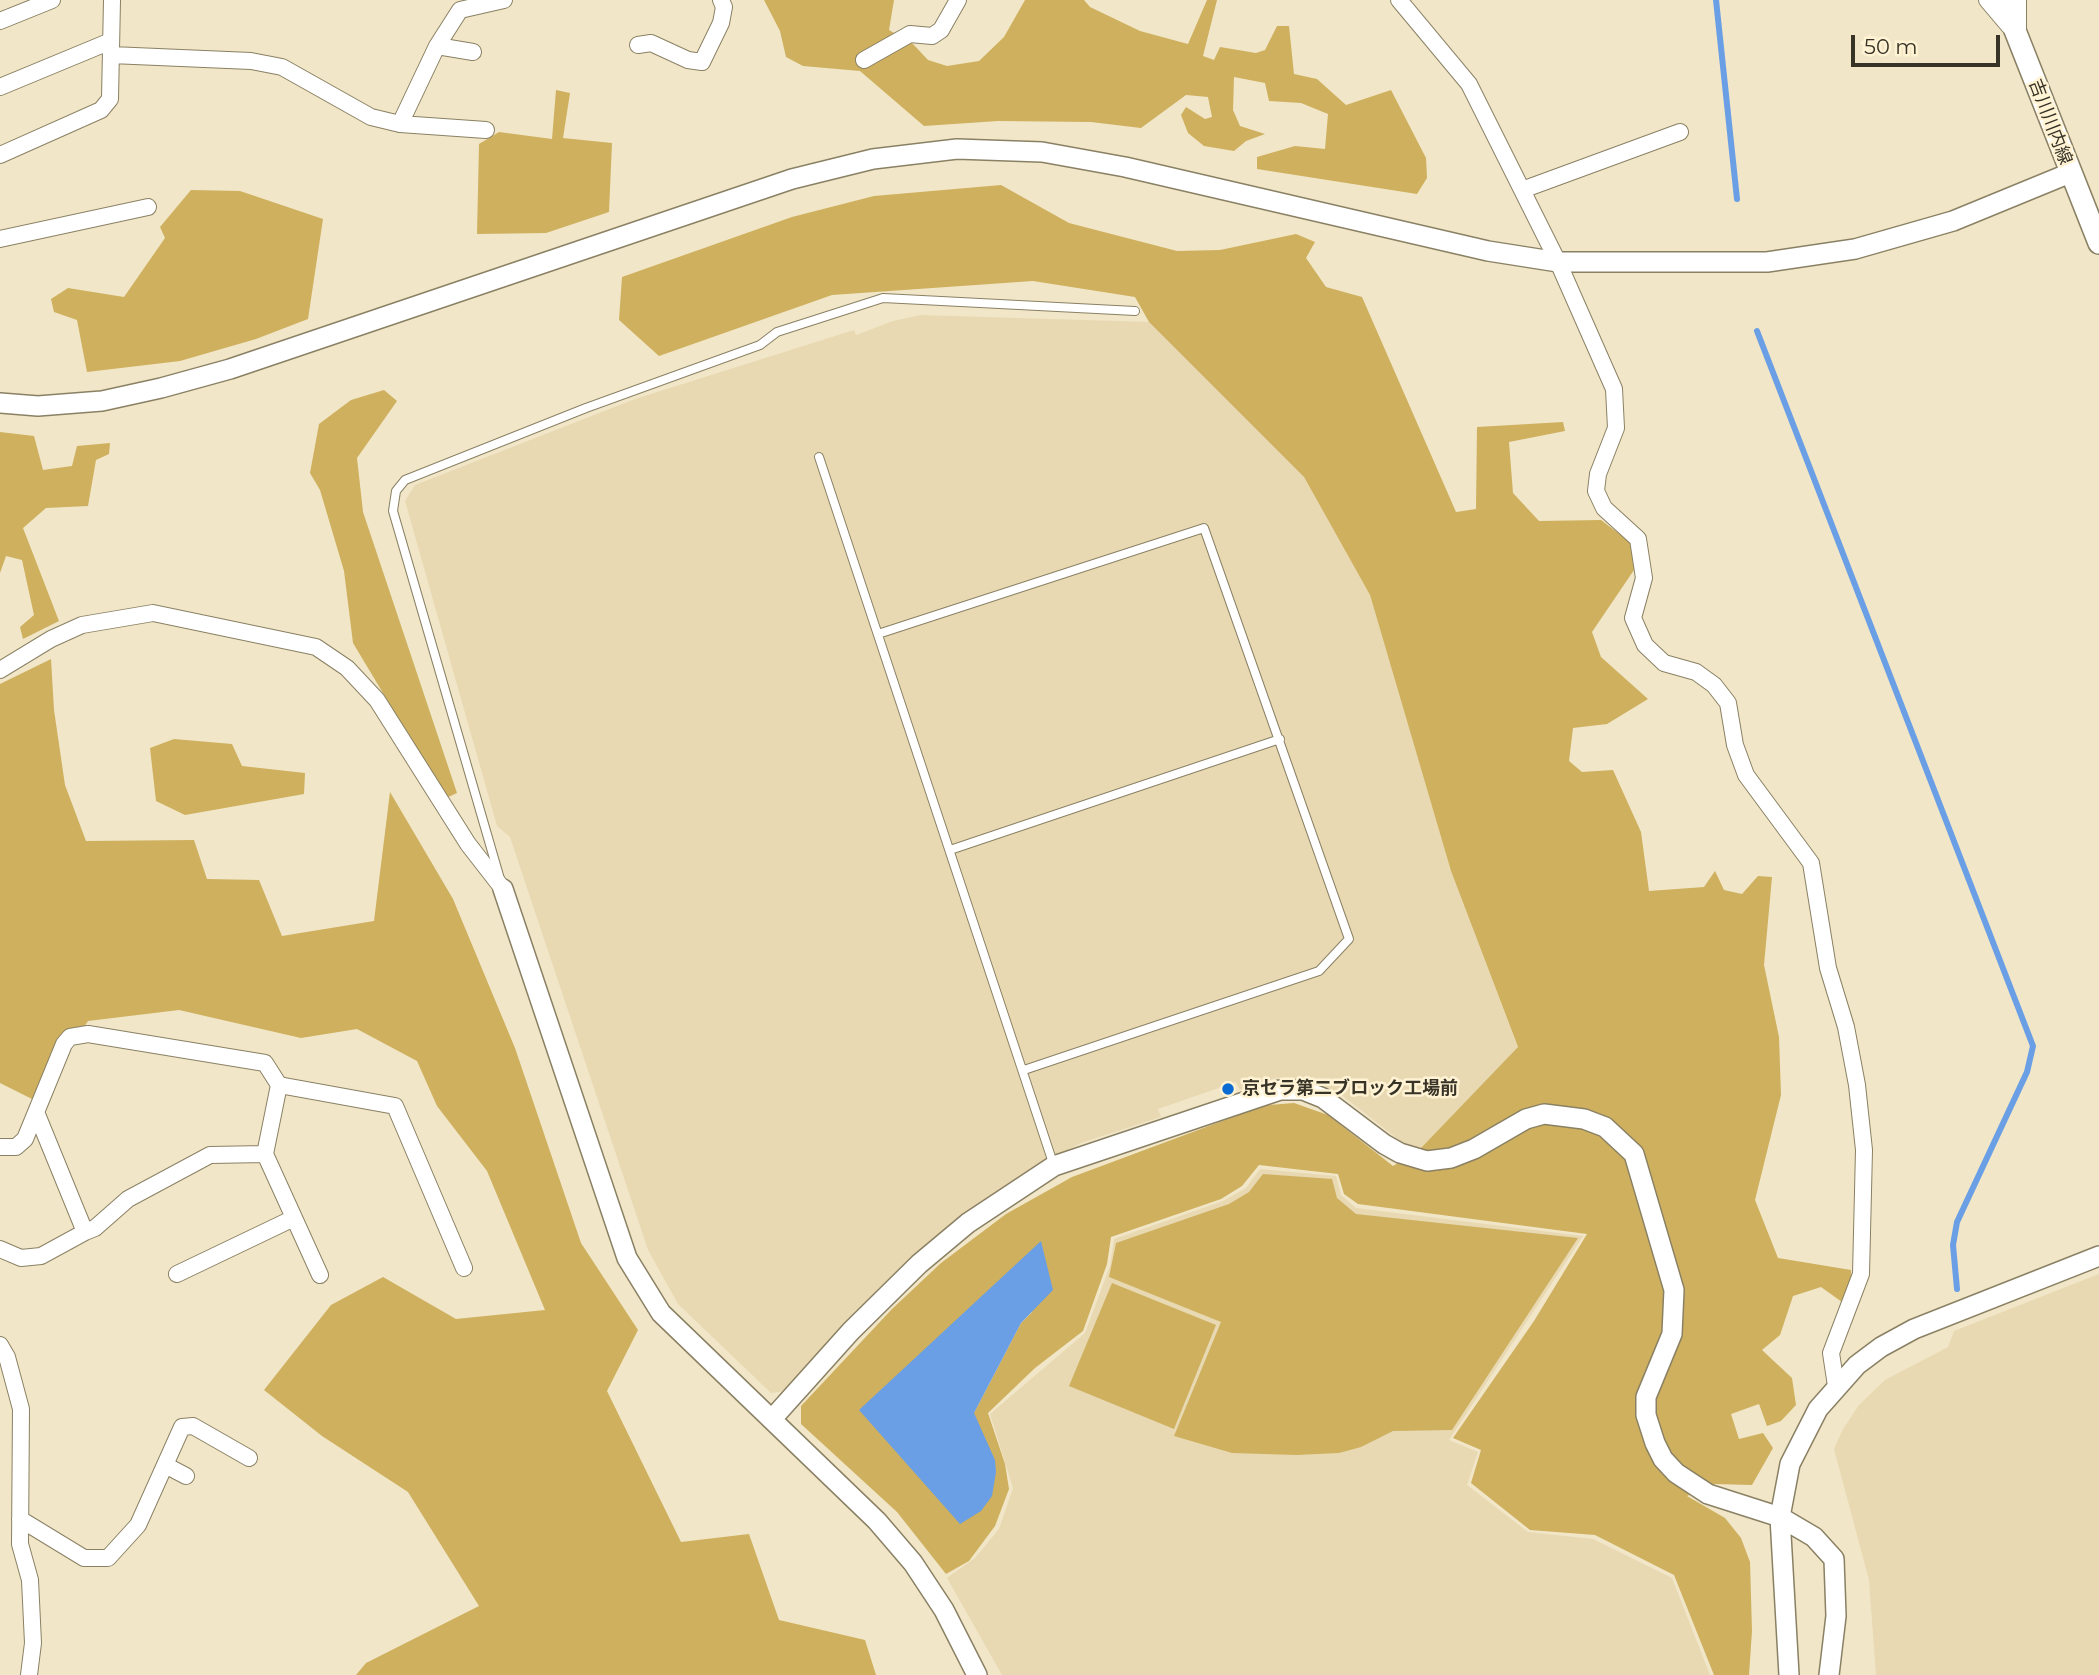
<!DOCTYPE html>
<meta charset="utf-8">
<style>
body{margin:0}
#map{position:relative;width:2099px;height:1675px;overflow:hidden;background:#f1e6c7;font-family:Montserrat,sans-serif}
canvas{display:block}
.scale{position:absolute;left:1851px;top:35px;width:149px;height:32px;box-sizing:border-box;border:4px solid #373327;border-top:0;padding-left:9px;font-size:21px;line-height:24px;white-space:nowrap;color:#373327;-webkit-text-stroke:5px #fff3d4;paint-order:stroke}
</style>
<div id="map">
<canvas width="2099" height="1675"></canvas>
<div class="scale">50 m</div>
</div>
<script>
const ctx = document.querySelector('canvas').getContext('2d');
ctx.lineJoin = 'round';
function paint(path, color) {
  ctx.fillStyle = color;
  ctx.fill(path, 'evenodd');
}
function toPath(rows) {
  const path = new Path2D();
  for (const r of rows) {
    path.moveTo(r[0], r[1]);
    for (let i = 2; i < r.length; i += 2) path.lineTo(r[i], r[i + 1]);
  }
  return path;
}
function stroke(path, color, width, dash) {
  ctx.strokeStyle = color;
  ctx.lineWidth = width;
  ctx.lineCap = dash ? 'butt' : 'round';
  ctx.setLineDash(dash || []);
  ctx.stroke(path);
}
function write(font, color, halo, rows, align = 'center') {
  ctx.font = font + ' Montserrat,"Noto Sans JP",sans-serif';
  ctx.lineWidth = 5;
  ctx.setLineDash([]);
  ctx.textBaseline = 'middle';
  ctx.strokeStyle = halo;
  ctx.fillStyle = color;
  for (const [text, x, y, turn = 0] of rows) {
    ctx.save();
    ctx.translate(x, y);
    ctx.rotate((+turn || 0) * Math.PI / 180);
    ctx.textAlign = isNaN(turn) ? turn : align;
    if (halo) ctx.strokeText(text, 0, 0);
    ctx.fillText(text, 0, 0);
    ctx.restore();
  }
}
const built = toPath([
 [921,315,1149,322,1304,477,1370,595,1451,871,1518,1048,1421,1148,1404,1144,1339,1093,1310,1080,1276,1078,1240,1090,1236,1082,1158,1109,1161,1117,1081,1143,1023,1174,945,1229,869,1301,784,1391,771,1393,678,1304,648,1250,510,837,497,826,405,501,415,485,635,399,854,330,856,335,893,321],
 [1260,1169,1336,1176,1341,1195,1356,1208,1583,1236,1449,1440,1478,1452,1467,1485,1528,1532,1593,1539,1672,1578,1710,1675,1002,1675,947,1578,975,1558,999,1529,1013,1488,990,1414,1085,1333,1110,1266,1114,1239,1223,1201,1246,1188],
 [2099,1274,2099,1675,1876,1675,1869,1580,1834,1449,1843,1429,1859,1405,1885,1380,1948,1347,1954,1331]
]);
const green = toPath([
 [764,0,894,0,889,30,913,44,928,60,947,66,979,61,1004,37,1025,0,1084,0,1090,7,1140,31,1188,44,1207,0,1217,0,1203,56,1214,60,1220,47,1256,53,1265,50,1277,26,1289,26,1294,74,1317,79,1346,105,1391,90,1426,158,1427,178,1417,194,1257,169,1257,157,1295,146,1325,149,1328,114,1301,103,1269,101,1265,83,1234,77,1233,110,1240,126,1265,134,1246,141,1234,151,1204,146,1188,133,1181,115,1186,107,1205,119,1212,117,1208,97,1186,95,1141,128,1091,122,998,121,924,126,860,71,803,66,786,57,780,31],
 [556,90,570,93,563,138,612,143,609,212,546,233,477,234,479,144,499,132,552,139],
 [1001,185,1069,223,1177,251,1220,250,1296,234,1315,242,1306,258,1326,287,1362,297,1456,512,1476,509,1477,427,1563,422,1565,431,1509,442,1513,493,1539,521,1601,520,1630,542,1634,570,1592,632,1601,657,1648,699,1607,724,1573,728,1569,761,1582,772,1613,770,1641,832,1649,891,1704,887,1715,871,1724,890,1742,894,1758,876,1772,877,1764,965,1779,1037,1781,1095,1755,1200,1778,1258,1851,1270,1851,1287,1842,1302,1821,1287,1793,1296,1780,1335,1762,1350,1792,1378,1796,1405,1781,1421,1767,1426,1759,1404,1731,1414,1739,1439,1763,1433,1773,1448,1752,1485,1715,1484,1687,1496,1725,1518,1741,1538,1750,1562,1752,1631,1749,1675,1714,1675,1674,1575,1595,1535,1530,1530,1471,1483,1481,1450,1453,1438,1534,1321,1587,1234,1358,1204,1344,1194,1338,1174,1259,1165,1242,1186,1221,1199,1111,1237,1107,1264,1083,1331,1035,1368,988,1413,1005,1464,1009,1489,995,1526,969,1561,946,1574,897,1512,801,1424,801,1406,892,1309,941,1263,1006,1214,1072,1177,1241,1114,1269,1105,1294,1103,1328,1115,1393,1166,1421,1148,1518,1047,1451,871,1370,595,1304,477,1149,322,1135,297,1033,281,832,295,659,356,619,320,622,277,792,217,874,196],
 [1041,1242,1032,1312,1021,1323,974,1413],
 [191,190,240,191,323,219,308,319,256,339,180,361,87,372,77,320,54,312,51,299,68,288,124,297,165,238,160,227],
 [384,390,397,401,357,458,363,512,457,793,446,798,353,643,344,571,320,490,310,473,319,424,351,400],
 [0,432,34,436,43,470,72,466,77,446,110,443,109,454,96,460,88,506,46,508,23,528,59,621,23,639,20,627,34,615,22,560,6,556,0,573],
 [51,659,54,710,65,785,86,841,194,840,207,879,259,880,282,936,374,921,390,792,453,899,515,1048,581,1243,638,1330,607,1391,681,1542,749,1534,779,1620,865,1640,876,1675,356,1675,366,1663,479,1606,408,1492,322,1436,264,1390,331,1305,383,1277,456,1319,545,1310,487,1171,437,1106,417,1061,357,1029,301,1038,179,1010,88,1021,36,1101,0,1083,0,684],
 [174,739,232,744,242,766,305,773,304,794,185,815,156,801,150,748],
 [1263,1174,1332,1179,1337,1198,1356,1214,1578,1238,1452,1430,1393,1431,1361,1447,1339,1453,1296,1455,1232,1453,1174,1436,1221,1322,1109,1277,1116,1243,1229,1204,1249,1192],
 [1112,1283,1216,1325,1174,1429,1069,1386]
]);
const water = toPath([
 [1041,1241,1053,1290,1021,1323,974,1413,995,1460,996,1472,992,1496,981,1511,960,1524,859,1410]
]);
const stream = toPath([
 [1716,0,1737,199],
 [1757,331,2033,1046,2027,1072,1957,1222,1953,1245,1957,1289]
]);
const service = toPath([
 [819,457,1054,1166],
 [878,634,1204,528,1349,939,1319,971,1024,1070],
 [950,850,1280,739],
 [500,879,393,511,396,491,405,480,586,408,760,345,777,332,883,298,1135,311]
]);
const minor = toPath([
 [1399,0,1469,84,1558,262,1614,389,1616,428,1598,474,1596,491,1604,508,1638,539,1644,578,1633,618,1645,645,1664,663,1696,672,1714,685,1728,703,1735,745,1746,775,1811,863,1828,968,1846,1027,1857,1085,1864,1150,1861,1274,1831,1353,1836,1386],
 [1987,0,2009,26],
 [0,21,52,0],
 [2018,30,2018,0],
 [638,45,651,43,688,60,702,62,721,23,724,7,721,0],
 [437,46,460,10,504,0],
 [111,55,251,61,282,67,371,117,400,124,486,130],
 [864,60,910,34,932,36,941,30,958,0],
 [0,87,111,41],
 [400,124,437,46,473,52],
 [0,155,101,110,110,99,112,0],
 [1522,190,1680,132],
 [0,239,148,207],
 [0,670,51,639,82,625,153,613,316,647,347,668,377,700,468,844,503,889],
 [279,1085,395,1106,464,1268],
 [36,1112,85,1232,95,1228,128,1199,210,1155,265,1154],
 [0,1147,16,1147,25,1139,64,1044,70,1037,88,1034,265,1063,279,1085,265,1154,320,1275],
 [0,1249,21,1258,41,1256,85,1232],
 [177,1274,294,1218],
 [0,1345,7,1357,21,1409,20,1544,30,1580,33,1643,29,1675],
 [165,1465,186,1476],
 [20,1519,84,1558,108,1558,138,1525,182,1427,193,1426,249,1458]
]);
const tertiary = toPath([
 [0,403,38,406,102,401,161,388,230,369,792,179,873,159,957,149,1042,152,1125,167,1488,251,1558,262,1767,262,1855,249,1953,221,2070,173],
 [503,889,627,1258,661,1313,877,1521,913,1563,944,1610,977,1675],
 [772,1419,851,1331,919,1264,968,1223,1054,1166,1280,1090,1303,1090,1323,1098,1384,1144,1400,1153,1427,1161,1451,1158,1474,1149,1526,1119,1544,1114,1584,1119,1605,1127,1634,1154,1674,1290,1672,1334,1646,1397,1646,1415,1655,1443,1663,1459,1676,1473,1708,1494,1780,1517,1814,1537,1834,1559,1836,1616,1829,1675],
 [1789,1675,1780,1517,1790,1464,1818,1409,1857,1365,1881,1347,1914,1329,2099,1256]
]);
const secondary = toPath([
 [2003,0,2099,243]
]);
const markers = [
 [1228,1089,7,"#0a6bd3"]
];
const streetNames = [
 ["吉川川内線",2050,122,69]
];
const poiNames = [
 ["京セラ第二ブロック工場前",1242,1089]
];
paint(built, '#e8d9b3');
paint(green, '#ceb05e');
paint(water, '#6a9fe6');
stroke(stream, '#6a9fe6', 6);
stroke(service, '#8a8064', 10);
stroke(minor, '#8a8064', 18);
stroke(tertiary, '#8a8064', 22);
stroke(secondary, '#8a8064', 24);
stroke(service, '#fff', 8);
stroke(minor, '#fff', 16);
stroke(tertiary, '#fff', 19);
stroke(secondary, '#fff', 21);
for (const [x, y, r, color] of markers) {
  const dot = new Path2D();
  dot.arc(x, y, r, 0, 2 * Math.PI);
  ctx.fillStyle = color;
  ctx.fill(dot);
  stroke(dot, '#fff3d4', 2.5);
}
write('18px', '#373327', '#fff3d4', streetNames);
write('bold 18px', '#373327', '#fff3d4', poiNames, 'left');
</script>
